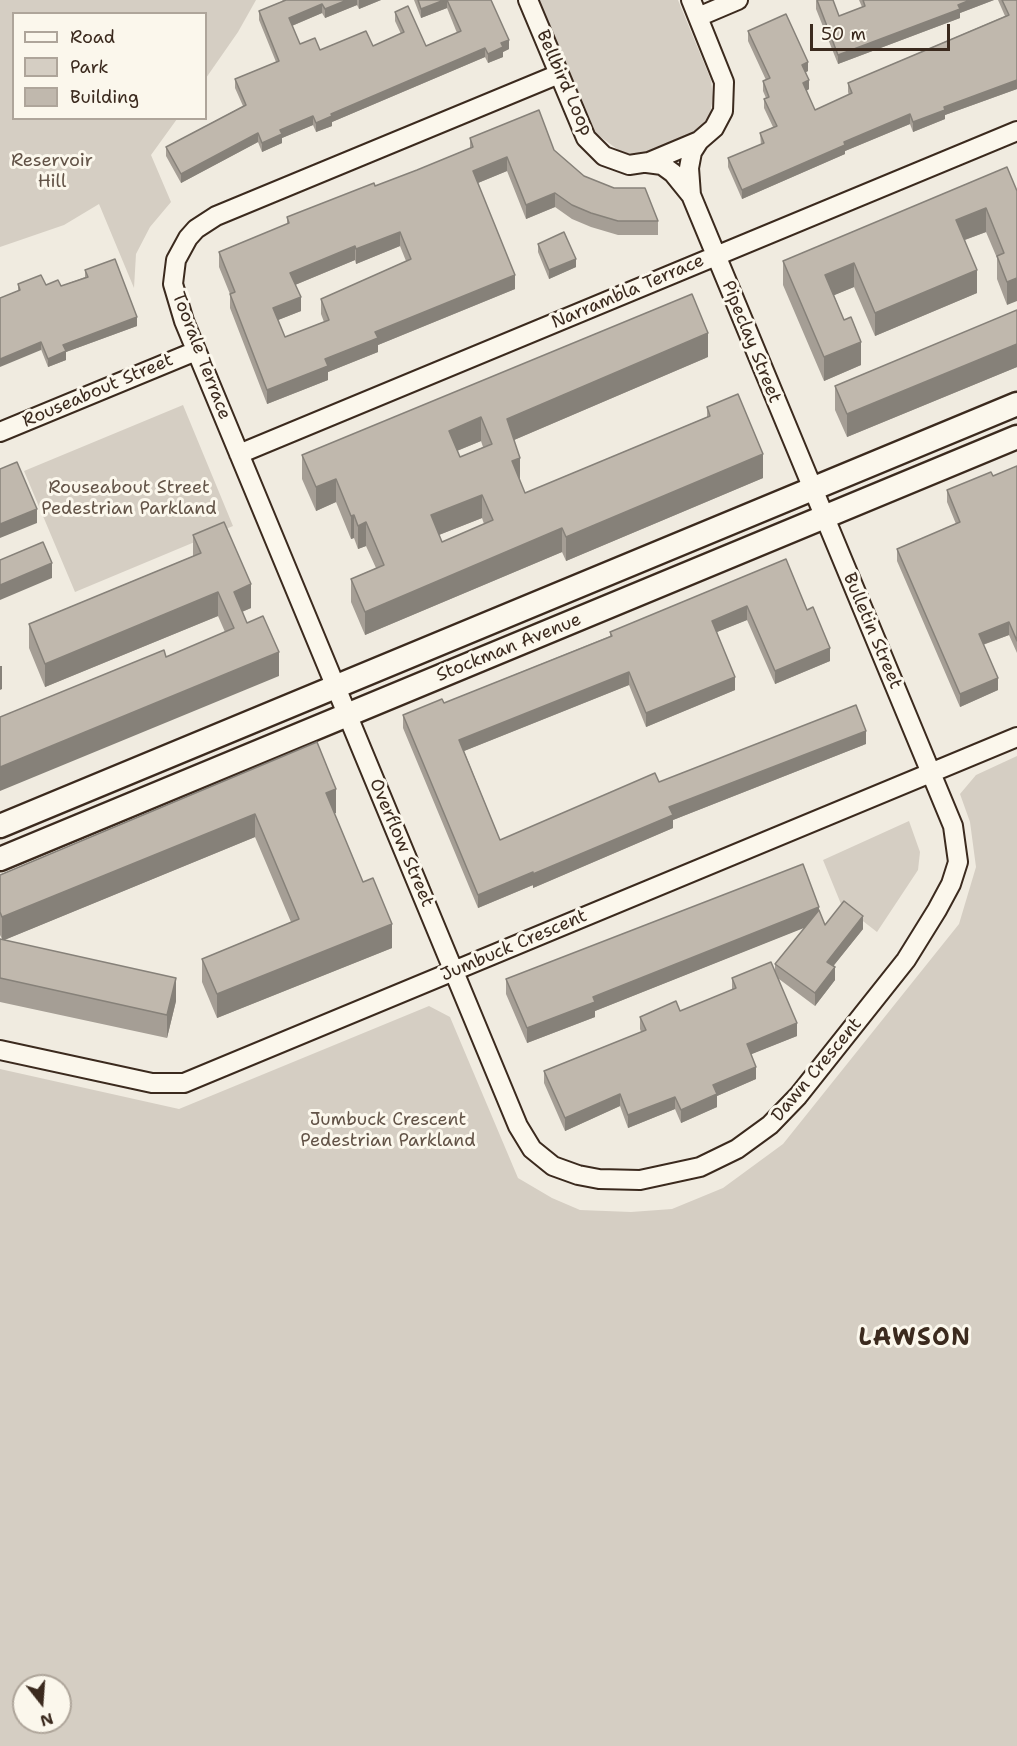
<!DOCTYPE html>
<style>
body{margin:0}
#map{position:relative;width:1017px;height:1746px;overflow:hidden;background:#f0ebe0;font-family:"Shantell Sans",sans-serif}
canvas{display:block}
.legend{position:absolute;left:12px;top:12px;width:195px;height:108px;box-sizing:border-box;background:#fbf7ec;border:2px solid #aea59a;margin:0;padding:8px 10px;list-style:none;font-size:18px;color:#3b2a1e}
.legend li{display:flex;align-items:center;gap:12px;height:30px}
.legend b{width:30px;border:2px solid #aea59a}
.north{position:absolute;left:12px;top:1674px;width:60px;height:60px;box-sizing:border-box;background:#fbf7ec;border:2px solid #aea59a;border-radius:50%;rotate:163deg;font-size:16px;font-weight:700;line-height:24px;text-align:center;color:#3b2a1e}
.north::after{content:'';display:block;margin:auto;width:21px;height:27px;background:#3b2a1e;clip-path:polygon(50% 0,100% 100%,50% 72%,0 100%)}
.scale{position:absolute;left:810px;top:24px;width:140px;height:27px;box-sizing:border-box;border:3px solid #3b2a1e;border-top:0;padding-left:8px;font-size:18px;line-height:21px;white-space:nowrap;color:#3b2a1e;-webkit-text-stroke:4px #fbf7ec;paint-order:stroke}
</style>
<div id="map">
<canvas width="1017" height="1746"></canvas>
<ul class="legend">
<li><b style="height:8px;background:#fbf7ec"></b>Road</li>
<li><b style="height:16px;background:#d5cec3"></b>Park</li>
<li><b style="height:16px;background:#c0b8ad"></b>Building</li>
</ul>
<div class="north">N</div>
<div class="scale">50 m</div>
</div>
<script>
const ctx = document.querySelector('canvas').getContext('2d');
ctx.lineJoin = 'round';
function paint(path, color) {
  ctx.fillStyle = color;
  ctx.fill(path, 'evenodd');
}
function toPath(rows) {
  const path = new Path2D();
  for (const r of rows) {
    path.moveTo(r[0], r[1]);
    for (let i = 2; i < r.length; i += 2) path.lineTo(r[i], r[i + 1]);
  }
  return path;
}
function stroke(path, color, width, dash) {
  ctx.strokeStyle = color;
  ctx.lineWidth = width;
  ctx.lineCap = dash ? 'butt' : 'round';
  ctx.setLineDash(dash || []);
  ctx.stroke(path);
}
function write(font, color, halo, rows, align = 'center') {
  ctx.font = font + ' "Shantell Sans",sans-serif';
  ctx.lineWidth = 6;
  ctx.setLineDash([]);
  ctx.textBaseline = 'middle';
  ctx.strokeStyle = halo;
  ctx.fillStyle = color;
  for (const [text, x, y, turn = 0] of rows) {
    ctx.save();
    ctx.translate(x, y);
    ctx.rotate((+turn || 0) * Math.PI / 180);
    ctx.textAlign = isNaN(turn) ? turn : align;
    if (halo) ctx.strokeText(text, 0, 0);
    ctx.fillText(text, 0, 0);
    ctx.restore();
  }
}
const green = toPath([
 [0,0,256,0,238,32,206,78,206,14,14,14,14,118,177,119,151,155,171,202,150,227,136,254,134,288,99,204,64,225,0,247],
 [538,0,678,0,711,80,713,98,710,114,692,139,651,157,621,152,594,132],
 [183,405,233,526,75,592,24,471],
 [1017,756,1017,1746,0,1746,0,1069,179,1109,429,1006,450,1017,518,1178,552,1198,580,1210,631,1212,672,1209,723,1188,783,1144,959,924,976,867,970,822,960,794,976,775],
 [24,1686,60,1686,60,1722,24,1722],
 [909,821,920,852,918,870,877,932,841,904,823,860]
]);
const minor = toPath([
 [528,0,586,138,604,156,629,165,649,162,699,141,714,128,723,111,724,82,691,0],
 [698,17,738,0],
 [559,74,216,216,196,229,188,238,176,260,173,284,184,321,518,1126,532,1149,553,1166,578,1175,599,1179,640,1180,700,1167,737,1149,770,1125,798,1096,906,960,937,910,951,884,958,862,953,826,691,195,689,168,692,152,699,141],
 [647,163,662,165,673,173,690,194],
 [0,432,196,351],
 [239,454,1017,131],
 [0,1050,152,1083,184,1083,1017,737]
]);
const tertiary = toPath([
 [0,826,1017,404],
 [0,859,1017,437]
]);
const wall = toPath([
 [282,0,381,0,359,9,357,5,325,18,322,13,292,26,300,44,320,50,373,46,401,34,395,21,395,12,426,46,457,33,447,8,421,18,414,0,491,0,509,49,503,52,503,57,488,63,485,57,332,122,332,126,316,132,313,125,282,138,282,143,262,152,258,142,181,183,166,156,166,147,243,106,235,88,235,79,276,62,259,20,259,11,283,1],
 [816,0,839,16,862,7,859,0,994,0,960,13,960,18,838,64,816,9],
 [998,0,1017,0,1017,89,945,115,945,119,913,132,910,124,845,151,845,154,742,199,728,167,728,158,761,145,760,133,773,127,764,108,764,99,766,98,763,91,763,81,766,80,748,41,748,31,808,71,806,72,809,89,806,91,815,110,849,95,848,92,848,83,1005,16],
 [470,138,554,150,584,176,658,221,658,235,618,235,591,227,572,219,555,207,526,219,507,171,478,183,515,289,378,345,378,352,328,372,328,380,267,404,230,308,230,294,219,267,219,252,287,224,287,217,375,186,417,170,470,148],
 [400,246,406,261,321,299,321,314,324,322,285,337,278,320,301,311,295,285,355,260,356,264],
 [1017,191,1007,305,997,279,997,258,986,232,965,240,977,293,875,336,854,287,834,295,861,365,824,381,783,285,783,261],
 [538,244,576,267,549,279,538,252],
 [85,270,137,326,66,352,66,360,48,367,18,291,18,284,61,286,85,277],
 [1017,310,1017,367,847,437,835,410,835,386],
 [708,357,514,440,520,481,525,493,707,417,707,407,763,478,566,561,562,552,365,635,351,602,351,579,376,568,366,546,358,549,354,538,351,539,336,502,316,511,302,479,302,455],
 [481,441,483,447,460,457,457,451],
 [482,518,484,524,442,542,439,535],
 [1017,466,1017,653,1009,635,983,645,998,690,960,707,897,561,897,549,956,524,947,502,947,490,993,476],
 [193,535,251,608,242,612,247,623,279,676,166,657,225,632,218,616,45,687,29,648,29,624,193,556],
 [786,559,807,610,830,661,775,684,747,620,717,632,735,690,646,727,629,685,464,751,500,840,659,782,866,744,673,820,673,828,533,888,533,885,478,908,403,728,403,715,444,703,610,636,610,632],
 [317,742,336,813,334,813,363,882,392,948,217,1018,202,982,202,959,291,922,255,837,4,940,176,1001,167,1038,0,1002,0,939,2,939,0,935,0,875],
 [819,910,825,925,863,929,833,966,835,980,815,1006,779,979,797,1036,751,1054,756,1079,717,1096,717,1107,681,1123,675,1109,628,1128,620,1106,565,1131,544,1083,544,1071,641,1032,640,1029,640,1017,680,1011,732,990,732,978,775,971,775,964,805,927,595,1011,595,1017,527,1043,506,994,506,979]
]);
const shadedWall = toPath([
 [347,0,357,0,357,5,325,18,325,9],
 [359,0,381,0,359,9],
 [444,0,447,0,447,8,421,18,421,9],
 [970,0,994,0,960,13,960,18,838,64,838,55],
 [322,4,322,13,289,27,289,18],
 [509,40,509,49,503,52,503,57,488,63,488,54,501,43],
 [485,48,485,57,332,122,332,126,316,132,316,123,331,114],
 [808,62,808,71,802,74,802,65],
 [809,80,809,89,803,93,803,83],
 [1017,80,1017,89,945,115,945,119,913,132,913,122,944,107],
 [910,114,910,124,845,151,845,154,742,199,742,190,844,142],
 [313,116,313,125,282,138,282,143,262,152,262,143,280,130],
 [258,133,258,142,181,183,181,174],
 [507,157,507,171,473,185,473,171],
 [555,193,555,207,526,219,526,205],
 [986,208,986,232,956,243,956,220],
 [400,232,400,246,356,264,356,249],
 [355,246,355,260,290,287,290,273],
 [576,259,576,267,549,279,549,270],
 [854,263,854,287,825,299,825,275],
 [977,270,977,293,875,336,875,313],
 [515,275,515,289,378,345,378,352,328,372,328,380,267,404,267,390,375,332],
 [1017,278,1017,301,1007,305,1007,282],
 [301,297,301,311,273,322,273,308],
 [137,317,137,326,66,352,66,360,48,367,48,359,63,345],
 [708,333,708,357,507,443,507,419],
 [41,342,41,350,0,367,0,359],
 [861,342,861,365,824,381,824,357],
 [1017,344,1017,367,847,437,847,414],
 [481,417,481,441,449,454,449,431],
 [763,454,763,478,566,561,566,537],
 [520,458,520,481,512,461],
 [336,479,336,502,316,511,316,487],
 [482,495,482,518,431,538,431,515],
 [37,509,37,523,0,538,0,524],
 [354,515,354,538,351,539,351,516],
 [366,522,366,546,358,549,358,526],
 [562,528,562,552,365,635,365,612],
 [52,563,52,578,0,600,0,585],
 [251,584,251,608,234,615,234,592],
 [218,592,218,616,45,687,45,664],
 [747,606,747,620,712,634,712,621],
 [1009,622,1009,635,979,646,979,634],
 [830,648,830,661,775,684,775,671],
 [279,652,279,676,0,791,0,767],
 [0,666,2,666,2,689,0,690],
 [629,672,629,685,459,753,459,740],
 [735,677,735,690,646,727,646,713],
 [998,678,998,690,960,707,960,694],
 [866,731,866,744,673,820,673,828,533,888,533,874,669,807],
 [336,789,336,813,326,817,326,793],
 [255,814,255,837,2,941,2,917],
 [533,872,533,885,478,908,478,895],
 [819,907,819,922,595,1011,595,1017,527,1043,527,1028,593,997],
 [863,916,863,929,827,974,827,962],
 [392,924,392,948,217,1018,217,994],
 [835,967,835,980,815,1006,815,993],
 [176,978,176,1001,167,1038,167,1015],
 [797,1023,797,1036,747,1056,747,1044],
 [756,1067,756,1079,717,1096,717,1107,681,1123,681,1110,713,1085],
 [620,1094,620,1106,565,1131,565,1118],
 [675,1097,675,1109,628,1128,628,1115]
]);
const building = toPath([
 [286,0,347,0,325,9,322,4,289,18,300,44,315,38,320,50,366,31,373,46,404,32,395,12,408,6,426,46,461,31,447,0,491,0,509,40,501,43,503,47,488,54,485,48,331,114,332,116,316,123,313,116,280,130,282,134,262,143,258,133,181,174,166,147,246,105,235,79,279,61,259,11,286,0],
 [418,0,444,0,421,9,418,0],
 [817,0,833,0,839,16,865,6,863,0,970,0,958,5,960,9,838,55,817,0],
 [1002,0,1017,0,1017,80,944,107,945,110,913,122,910,114,844,142,845,145,742,190,728,158,764,143,760,133,777,126,764,99,769,97,763,81,770,78,748,31,786,14,808,62,802,65,809,80,803,83,815,110,852,93,848,83,1009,15,1002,0],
 [539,110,554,150,584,176,614,188,645,188,658,221,618,221,591,213,572,205,555,193,526,205,507,157,473,171,515,275,375,332,378,338,325,359,328,366,267,390,230,294,235,292,219,252,289,223,287,217,374,183,375,186,417,170,473,147,470,138,539,110],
 [400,232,411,259,321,299,329,320,285,337,273,308,301,297,290,273,355,246,356,249,400,232],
 [1007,167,1017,191,1017,278,1007,282,997,256,1004,253,986,208,956,220,977,270,875,313,854,263,825,275,844,320,851,317,861,342,824,357,783,261,1007,167],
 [564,232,576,259,549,270,538,244,564,232],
 [115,259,137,317,63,345,66,351,48,359,41,342,0,359,0,298,20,290,18,284,41,275,46,285,58,280,61,286,88,277,85,270,115,259],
 [692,294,708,333,507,419,520,458,512,461,525,493,710,416,707,407,738,394,763,454,566,537,562,528,365,612,351,579,384,565,366,522,358,526,354,515,351,516,336,479,316,487,302,455,692,294],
 [481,417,492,444,460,457,449,431,481,417],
 [482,495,493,520,442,542,431,515,482,495],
 [1017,310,1017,344,847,414,835,386,1017,310],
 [17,462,37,509,0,524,0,469,17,462],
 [1017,466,1017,641,1009,622,979,634,998,678,960,694,897,549,960,522,947,490,991,472,993,476,1017,466],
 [224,522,251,584,234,592,247,623,263,616,279,652,0,767,0,717,164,650,166,657,234,628,218,592,45,664,29,624,201,553,193,535,224,522],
 [43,542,52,563,0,585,0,560,43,542],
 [786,559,807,610,813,607,830,648,775,671,747,606,712,621,735,677,646,713,629,672,459,740,500,840,655,773,659,782,856,705,866,731,669,807,673,815,533,874,533,872,478,895,403,715,442,699,444,703,612,636,610,632,786,559],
 [317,742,336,789,326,793,363,882,373,878,392,924,217,994,202,959,299,919,255,814,2,917,0,912,0,875,317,742],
 [803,864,819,907,593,997,595,1002,527,1028,506,979,803,864],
 [844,901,863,916,827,962,835,967,815,993,775,964,819,910,825,925,844,901],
 [0,939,176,978,167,1015,0,978,0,939],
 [771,962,797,1023,747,1044,756,1067,713,1085,717,1094,681,1110,675,1097,628,1115,620,1094,565,1118,544,1071,646,1030,640,1017,676,1001,680,1011,736,988,732,978,771,962]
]);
const streetNames = [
 ["Bellbird Loop",564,83,66],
 ["Narrambla Terrace",628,292,-23],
 ["Pipeclay Street",751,342,68],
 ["Toorale Terrace",201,356,69],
 ["Rouseabout Street",98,391,-23],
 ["Bulletin Street",872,631,67],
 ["Stockman Avenue",509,648,-22],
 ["Overflow Street",401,843,67],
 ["Jumbuck Crescent",514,946,-23],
 ["Dawn Crescent",817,1070,-50]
];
const parkNames = [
 ["Reservoir",52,161],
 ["Hill",52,182],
 ["Rouseabout Street",129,488],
 ["Pedestrian Parkland",129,509],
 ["Jumbuck Crescent",388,1120],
 ["Pedestrian Parkland",388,1141]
];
const districtNames = [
 ["LAWSON",915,1339]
];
paint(green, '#d5cec3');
stroke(minor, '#3b2a1e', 22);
stroke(tertiary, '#3b2a1e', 27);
stroke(minor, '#fbf7ec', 18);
stroke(tertiary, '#fbf7ec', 22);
paint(wall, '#a59e95');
paint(shadedWall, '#868179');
paint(building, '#c0b8ad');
stroke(building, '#868179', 1.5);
write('18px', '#3b2a1e', '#fbf7ec', streetNames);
write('18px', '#625347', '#fbf7ec', parkNames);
ctx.letterSpacing = '1.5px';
write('bold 24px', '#3b2a1e', '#fbf7ec', districtNames);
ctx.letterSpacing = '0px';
</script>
